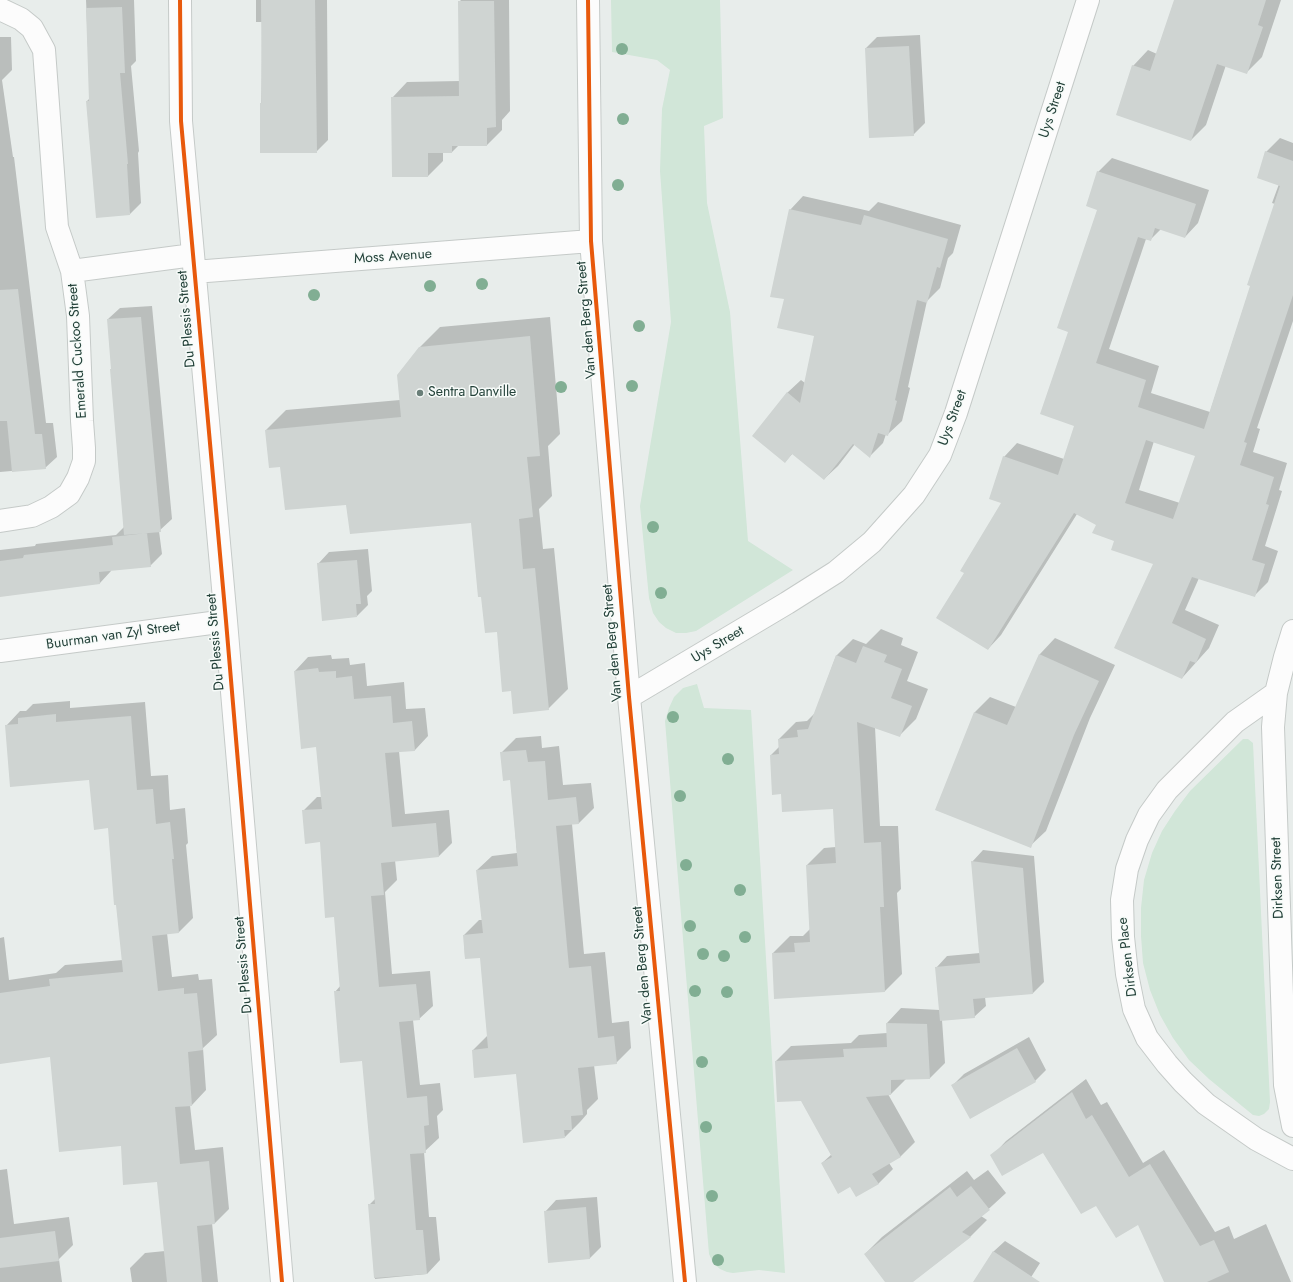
<!DOCTYPE html>
<style>
body{margin:0}
canvas{display:block;background:#e8edeb}
</style>
<canvas width="1293" height="1282"></canvas>
<script>
const ctx = document.querySelector('canvas').getContext('2d');
ctx.lineJoin = 'round';
function paint(path, color) {
  ctx.fillStyle = color;
  ctx.fill(path, 'evenodd');
}
function toPath(rows) {
  const path = new Path2D();
  for (const r of rows) {
    path.moveTo(r[0], r[1]);
    for (let i = 2; i < r.length; i += 2) path.lineTo(r[i], r[i + 1]);
  }
  return path;
}
function stroke(path, color, width, dash) {
  ctx.strokeStyle = color;
  ctx.lineWidth = width;
  ctx.lineCap = dash ? 'butt' : 'round';
  ctx.setLineDash(dash || []);
  ctx.stroke(path);
}
function write(font, color, halo, rows, align = 'center') {
  ctx.font = font + ' Jost,sans-serif';
  ctx.lineWidth = 3;
  ctx.setLineDash([]);
  ctx.textBaseline = 'middle';
  ctx.strokeStyle = halo;
  ctx.fillStyle = color;
  for (const [text, x, y, turn = 0] of rows) {
    ctx.save();
    ctx.translate(x, y);
    ctx.rotate((+turn || 0) * Math.PI / 180);
    ctx.textAlign = isNaN(turn) ? turn : align;
    if (halo) ctx.strokeText(text, 0, 0);
    ctx.fillText(text, 0, 0);
    ctx.restore();
  }
}
const green = toPath([
 [611,0,720,0,723,118,704,126,707,203,730,312,748,541,793,570,696,631,686,633,676,633,666,628,659,622,653,613,649,598,640,506,671,322,660,171,662,109,670,70,657,60,612,52],
 [697,684,704,708,751,710,785,1273,759,1270,733,1273,727,1272,720,1269,713,1263,709,1254,665,721,669,708,674,697,683,688],
 [1243,739,1248,739,1253,743,1270,1102,1269,1109,1264,1114,1259,1116,1253,1115,1209,1079,1189,1060,1173,1038,1160,1015,1150,990,1143,963,1141,936,1141,908,1144,880,1152,853,1162,831,1175,811,1190,791]
]);
const shadow = toPath([
 [86,0,134,0,136,61,131,66,139,151,138,153,141,203,130,214,87,101,90,98],
 [256,0,327,0,328,140,316,152,261,152,262,22,256,22],
 [461,0,509,0,510,111,502,120,502,130,487,145,459,145,452,152,443,152,443,161,428,176,392,98,407,82,460,81,459,2],
 [1175,0,1281,0,1262,57,1247,72,1226,65,1206,125,1191,140,1133,66,1148,50,1157,54],
 [920,35,925,123,913,135,866,48,877,37],
 [0,37,11,37,12,70,2,80,13,157,14,157,46,423,53,423,57,457,45,468,0,472],
 [1280,138,1293,143,1293,321,1257,428,1260,429,1253,452,1287,463,1279,490,1282,491,1265,546,1278,551,1268,582,1254,596,1199,578,1185,610,1219,625,1209,648,1182,678,1154,563,1115,540,1097,524,1077,514,1001,635,988,649,965,573,1003,503,1004,457,1017,443,1064,459,1075,425,1069,331,1098,209,1098,172,1112,158,1209,190,1198,223,1185,237,1161,229,1150,240,1146,239,1109,349,1159,366,1151,393,1210,412,1251,285,1275,204,1272,203,1279,184,1266,152],
 [1154,441,1196,455,1180,503,1139,490],
 [803,196,869,211,878,202,961,225,953,253,948,258,940,288,927,301,908,387,910,388,902,421,888,434,886,434,883,443,870,456,855,444,838,466,824,479,793,453,785,462,787,393,801,380,805,383,815,335,785,298,790,210],
 [152,306,172,519,159,531,162,554,150,566,111,569,111,571,100,583,0,596,0,550,35,546,36,544,116,535,125,526,108,319,120,308],
 [550,317,560,434,548,446,552,496,539,509,543,549,554,548,568,689,548,709,512,690,472,522,347,504,281,466,266,430,286,410,400,400,420,347,440,327],
 [368,549,372,591,367,596,368,605,357,616,318,564,329,552],
 [881,629,903,638,901,645,918,652,907,681,928,689,916,719,899,736,875,727,880,826,898,826,901,889,897,893,902,974,885,991,773,953,790,936,803,936,811,928,807,865,824,848,836,847,834,808,782,793,771,755,779,747,779,739,796,722,807,721,815,713,836,656,853,639,866,644],
 [1055,638,1115,665,1090,718,1046,831,1030,846,974,713,990,697,1016,707,1040,654],
 [331,655,332,659,349,658,350,665,365,663,367,686,404,682,406,709,425,708,428,736,415,750,399,751,405,814,449,810,452,843,439,856,395,860,397,880,385,892,392,974,430,971,433,1006,419,1019,413,1020,420,1085,440,1083,443,1110,437,1116,439,1138,424,1152,429,1217,436,1217,440,1260,427,1274,375,1279,369,1205,376,1198,363,1060,335,992,341,985,335,916,321,841,303,811,317,797,322,797,317,746,295,671,308,657],
 [70,701,70,708,145,702,151,776,168,775,170,810,185,808,188,843,186,845,193,918,179,932,167,933,172,977,198,974,199,980,212,979,217,1035,203,1048,206,1090,192,1105,190,1105,195,1150,223,1147,229,1209,215,1223,212,1223,218,1282,132,1282,130,1268,145,1253,165,1251,158,1181,122,1145,51,1056,0,1063,0,938,4,937,9,980,56,973,65,965,123,960,109,827,90,779,6,726,20,711,26,711,33,704],
 [541,736,542,748,559,746,563,785,591,783,594,808,579,823,572,824,584,954,605,952,612,1023,629,1021,631,1048,616,1063,594,1065,598,1099,587,1110,587,1114,580,1122,565,1137,517,1073,473,1050,488,1035,481,957,465,958,464,935,479,920,483,920,477,870,492,856,517,853,511,779,501,753,516,738],
 [983,850,1034,856,1044,982,1033,993,985,997,986,1006,974,1017,942,1020,945,1063,930,1078,906,1079,891,1094,888,1094,915,1142,900,1157,889,1163,893,1169,878,1184,850,1185,822,1163,832,1154,802,1100,776,1061,791,1046,851,1043,859,1035,887,1033,887,1023,901,1008,940,1010,936,968,947,956,980,953,972,862],
 [1029,1037,1046,1070,1035,1081,952,1086,964,1074],
 [1086,1079,1101,1105,1107,1102,1143,1163,1164,1150,1215,1232,1229,1226,1234,1239,1266,1224,1291,1282,1166,1282,1139,1223,1097,1204,1044,1151,992,1156,1006,1141],
 [7,1169,14,1224,69,1217,73,1245,59,1259,62,1282,0,1282,0,1170],
 [988,1170,1006,1193,981,1216,987,1220,970,1237,912,1282,886,1282,865,1254,882,1237,967,1171,974,1180],
 [597,1197,601,1247,589,1259,545,1212,556,1200],
 [1005,1241,1040,1263,1028,1282,974,1282,993,1252]
]);
const building = toPath([
 [261,0,315,0,317,153,260,153,260,103,262,103],
 [1174,0,1266,0,1258,25,1263,27,1247,74,1217,64,1191,141,1116,115,1132,65,1150,71],
 [458,1,494,1,496,127,487,128,487,146,452,146,452,153,428,153,428,177,392,177,391,97,459,96],
 [122,7,125,73,120,73,128,164,127,164,130,215,96,218,86,101,89,101,86,8],
 [909,46,914,136,869,138,865,48],
 [1265,151,1293,161,1293,295,1244,442,1247,443,1240,465,1274,477,1266,504,1269,505,1252,560,1265,564,1255,597,1192,577,1172,623,1206,639,1196,663,1190,661,1182,679,1114,648,1153,564,1111,550,1114,541,1092,533,1096,525,1074,513,988,650,936,618,964,573,960,571,1001,503,989,499,1003,456,1058,475,1074,426,1040,414,1068,332,1057,328,1097,210,1086,206,1097,171,1196,204,1185,238,1155,228,1151,241,1138,237,1096,363,1146,380,1138,407,1204,429,1250,286,1247,285,1280,186,1257,178],
 [1146,440,1195,456,1173,519,1125,503],
 [789,209,861,225,864,215,948,239,940,268,937,267,927,303,917,300,895,400,897,401,888,436,878,433,870,458,853,444,824,480,792,454,785,463,752,436,787,392,800,403,814,336,777,328,784,299,770,297],
 [18,289,35,434,42,434,46,469,12,472,7,421,0,421,0,290],
 [141,317,161,532,124,535,110,369,111,369,107,319],
 [530,336,540,456,527,457,533,517,519,519,523,569,535,568,549,710,513,714,511,691,502,692,497,632,485,633,481,597,478,597,471,523,350,534,346,505,285,510,280,467,269,468,265,430,401,417,397,375,419,347],
 [147,533,151,567,99,572,100,584,0,597,0,561,23,558,24,555,113,545,112,537],
 [357,560,361,604,356,604,357,617,322,621,317,563],
 [863,646,887,655,884,662,902,669,891,698,912,706,900,737,857,722,864,843,881,842,884,907,880,907,885,992,774,999,772,953,795,952,794,943,810,942,806,865,836,863,833,809,782,812,781,794,772,795,770,755,779,754,778,739,798,737,797,730,808,729,836,655,856,663],
 [1039,654,1099,681,1074,735,1031,848,935,810,974,712,1007,725],
 [318,668,319,672,336,671,336,678,352,676,354,699,391,696,393,723,412,721,415,751,385,753,392,827,436,823,439,857,381,863,384,895,371,896,379,987,416,984,420,1020,399,1022,407,1098,427,1096,429,1125,424,1126,426,1153,410,1154,416,1230,423,1230,427,1274,374,1278,368,1204,375,1204,362,1061,340,1063,334,991,340,991,334,917,325,918,320,842,305,844,302,810,322,809,316,747,301,749,294,671],
 [56,714,56,722,131,716,137,790,153,789,156,824,170,822,174,859,172,859,179,933,152,936,158,991,184,988,184,994,197,993,203,1050,188,1052,192,1106,175,1107,180,1164,209,1161,215,1224,197,1226,202,1282,167,1282,157,1182,123,1185,121,1146,59,1152,50,1057,0,1064,0,993,50,986,49,979,123,972,116,905,114,905,108,828,94,830,89,780,10,787,5,725,18,724,18,718],
 [526,750,528,762,545,761,548,800,576,797,579,824,556,826,569,968,591,966,598,1038,614,1036,617,1064,578,1068,583,1115,571,1116,572,1130,564,1130,565,1138,523,1143,516,1074,474,1078,472,1050,488,1048,480,958,465,959,463,935,483,933,476,870,518,866,510,780,503,781,500,752],
 [971,861,1023,868,1033,994,973,999,975,1018,940,1021,935,967,980,963],
 [886,1023,927,1024,930,1079,891,1080,891,1095,866,1097,901,1157,872,1174,879,1184,856,1197,850,1187,838,1194,821,1163,832,1157,801,1101,777,1102,775,1061,844,1057,843,1049,887,1047],
 [1017,1048,1036,1082,970,1119,951,1085],
 [1072,1092,1086,1119,1092,1115,1129,1177,1150,1164,1200,1246,1214,1240,1229,1272,1207,1282,1164,1282,1138,1225,1116,1238,1096,1206,1081,1214,1043,1153,1002,1176,990,1155],
 [971,1186,990,1210,962,1232,971,1237,913,1282,885,1282,864,1254,950,1187,957,1197],
 [586,1207,590,1259,548,1263,544,1211],
 [55,1231,59,1261,0,1268,0,1238],
 [993,1251,1040,1282,973,1282]
]);
const street = toPath([
 [180,0,181,121,226,621,282,1282],
 [588,0,591,241,629,697,685,1282],
 [0,9,21,19,32,28,44,50,57,227,72,271,78,316,82,421,84,448,84,461,78,478,69,494,51,507,32,516,0,521],
 [72,271,193,255],
 [194,272,591,241],
 [1293,631,1285,657,1276,693,1273,727,1285,1085,1293,1126],
 [0,651,226,621],
 [1276,693,1235,722,1167,790,1149,815,1137,840,1127,869,1122,900,1123,937,1127,974,1134,1009,1147,1038,1167,1064,1183,1082,1206,1104,1256,1139,1293,1159],
 [629,697,787,603,836,572,872,542,914,495,940,455,956,413,1088,0]
]);
const cycleway = toPath([
 [180,0,181,121,226,621,282,1282],
 [588,0,591,241,629,697,685,1282]
]);
const trees = [
 [622,49],
 [623,119],
 [618,185],
 [482,284],
 [430,286],
 [314,295],
 [639,326],
 [632,386],
 [561,387],
 [653,527],
 [661,593],
 [673,717],
 [728,759],
 [680,796],
 [686,865],
 [740,890],
 [690,926],
 [745,937],
 [703,954],
 [724,956],
 [695,991],
 [727,992],
 [702,1062],
 [706,1127],
 [712,1196],
 [718,1260]
];
const markers = [
 [420,393,4,"#697e78"]
];
const streetNames = [
 ["Uys Street",1053,110,-72],
 ["Moss Avenue",393,257,-4],
 ["Du Plessis Street",187,319,-95],
 ["Van den Berg Street",587,320,-95],
 ["Emerald Cuckoo Street",78,351,-94],
 ["Uys Street",953,418,-70],
 ["Buurman van Zyl Street",113,636,-8],
 ["Du Plessis Street",216,642,-95],
 ["Van den Berg Street",613,643,-95],
 ["Uys Street",718,645,-31],
 ["Dirksen Street",1278,878,-92],
 ["Dirksen Place",1128,957,-97],
 ["Du Plessis Street",244,965,-95],
 ["Van den Berg Street",643,965,-95]
];
const poiNames = [
 ["Sentra Danville",428,393]
];
paint(green, '#d1e6d8');
paint(shadow, '#0003');
paint(building, '#cfd4d2');
stroke(street, '#c5cac8', 24);
stroke(street, '#fcfcfc', 22);
stroke(cycleway, '#e8590c', 4);
ctx.fillStyle = '#81ae93';
for (const [x, y] of trees) {
  ctx.beginPath();
  ctx.arc(x, y, 6, 0, 2 * Math.PI);
  ctx.fill();
}
for (const [x, y, r, color] of markers) {
  const dot = new Path2D();
  dot.arc(x, y, r, 0, 2 * Math.PI);
  ctx.fillStyle = color;
  ctx.fill(dot);
  stroke(dot, '#f7fbf9', 1.5);
}
write('14px', '#24423a', '#f7fbf9', streetNames);
write('14px', '#24423a', '#f7fbf9', poiNames, 'left');
</script>
